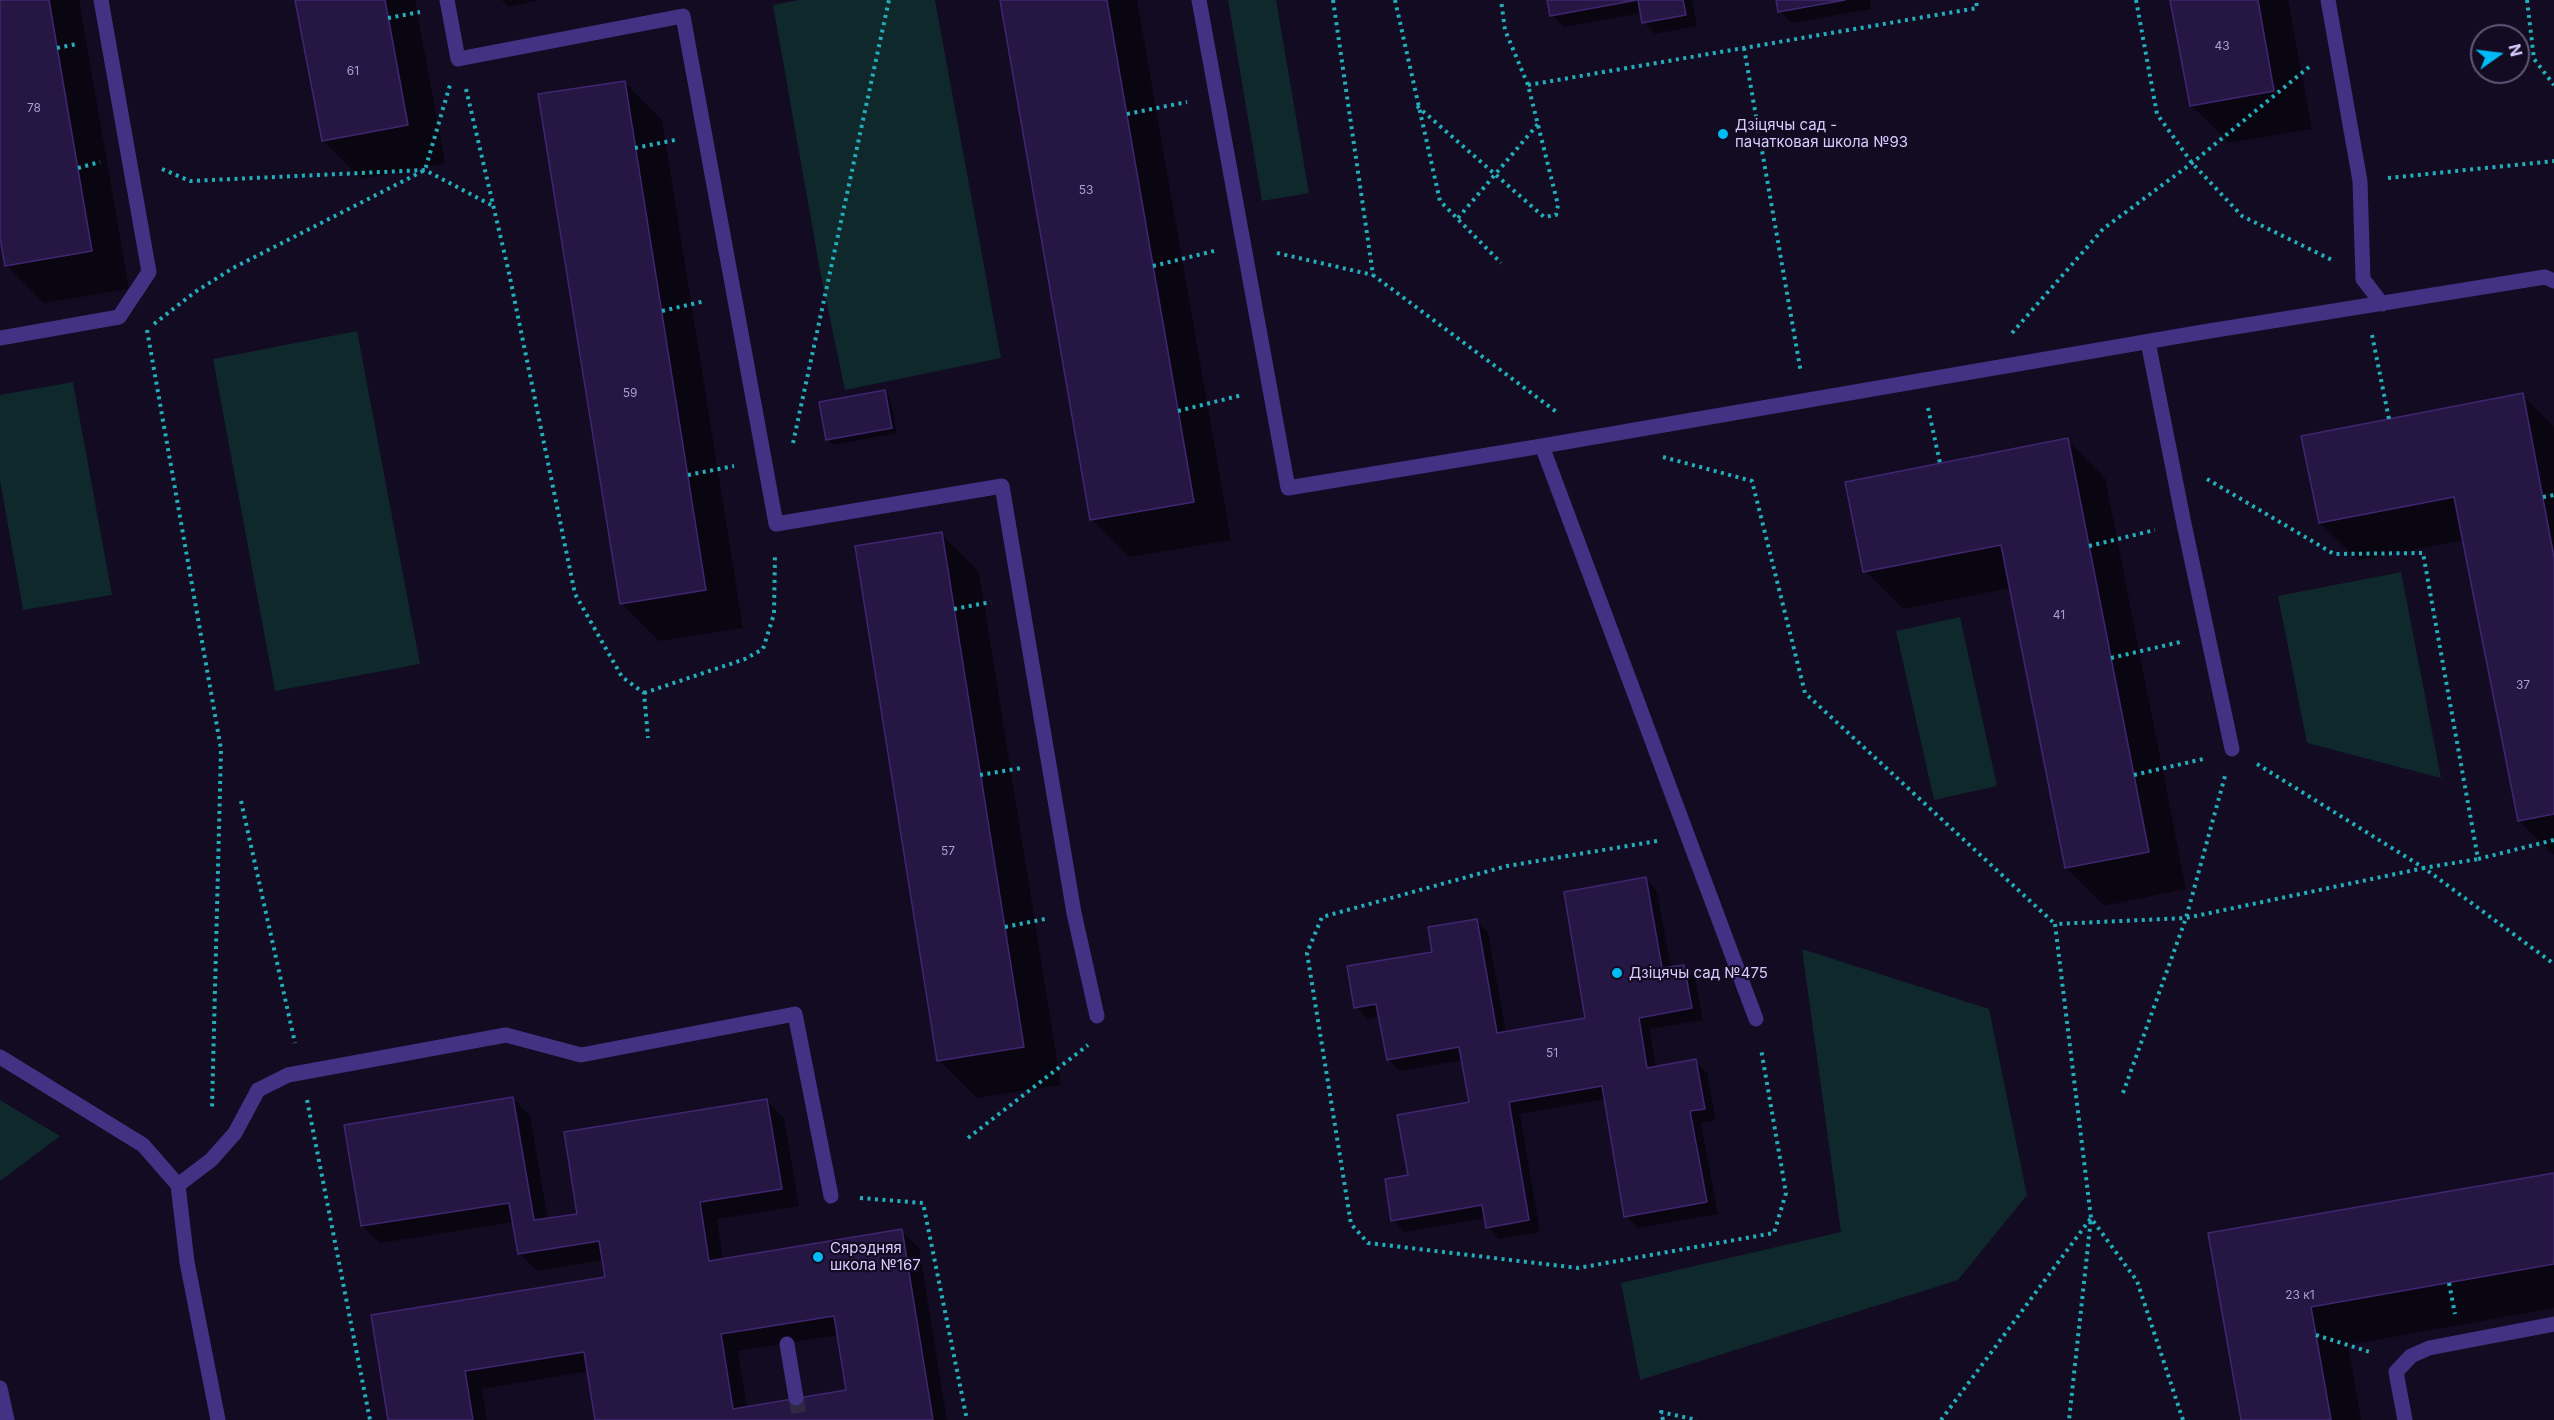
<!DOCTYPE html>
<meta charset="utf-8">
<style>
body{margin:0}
#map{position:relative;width:2554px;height:1420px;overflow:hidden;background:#120b21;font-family:Inter,sans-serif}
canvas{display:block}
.north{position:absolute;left:2470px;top:24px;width:60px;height:60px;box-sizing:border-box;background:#120b21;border:2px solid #62587a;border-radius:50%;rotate:76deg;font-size:16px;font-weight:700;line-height:24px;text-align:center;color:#d9cbff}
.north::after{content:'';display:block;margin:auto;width:21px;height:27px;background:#00baf6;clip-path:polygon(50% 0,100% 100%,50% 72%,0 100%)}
</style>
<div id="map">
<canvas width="2554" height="1420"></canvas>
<div class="north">N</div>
</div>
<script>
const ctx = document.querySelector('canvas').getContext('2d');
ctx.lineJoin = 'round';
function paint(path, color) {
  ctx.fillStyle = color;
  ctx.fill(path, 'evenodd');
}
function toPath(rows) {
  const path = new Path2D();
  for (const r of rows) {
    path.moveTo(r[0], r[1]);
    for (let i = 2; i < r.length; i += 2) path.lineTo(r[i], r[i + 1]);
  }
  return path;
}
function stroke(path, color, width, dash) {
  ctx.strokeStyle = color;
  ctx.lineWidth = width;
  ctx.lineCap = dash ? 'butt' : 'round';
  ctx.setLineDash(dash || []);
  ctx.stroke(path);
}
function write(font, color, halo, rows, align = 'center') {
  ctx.font = font + ' Inter,sans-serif';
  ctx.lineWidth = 4.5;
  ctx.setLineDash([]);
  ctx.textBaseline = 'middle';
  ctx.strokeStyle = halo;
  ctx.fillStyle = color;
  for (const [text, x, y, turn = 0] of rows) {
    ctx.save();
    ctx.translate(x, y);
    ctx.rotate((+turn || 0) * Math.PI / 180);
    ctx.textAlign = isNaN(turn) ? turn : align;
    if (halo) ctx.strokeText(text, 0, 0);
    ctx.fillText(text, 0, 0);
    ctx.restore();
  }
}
const green = toPath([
 [799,0,935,0,1001,358,845,390,821,276,773,5],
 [1228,0,1276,0,1309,193,1262,201],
 [357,331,420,664,275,691,213,359],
 [73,382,112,595,23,610,0,480,0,395],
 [2401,572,2441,778,2307,743,2278,596],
 [1960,617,1997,786,1934,800,1896,631],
 [1802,949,1989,1009,2027,1195,1958,1280,1640,1380,1621,1283,1841,1232],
 [0,1100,60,1136,0,1181]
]);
const shadow = toPath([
 [0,0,79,0,129,289,44,303,6,265,0,230],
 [297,0,415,0,445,163,361,179,323,141],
 [502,0,539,0,508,7],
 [1001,0,1137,0,1231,540,1130,557,1092,520],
 [1549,0,1692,0,1697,26,1655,34,1644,22,1642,13,1564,27,1552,15],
 [1778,0,1870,0,1871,9,1792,23,1780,11],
 [2172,0,2288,0,2312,129,2229,143,2191,105],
 [624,82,662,120,743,628,659,641,621,603],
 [885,392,890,398,897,433,833,445,827,439],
 [2522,395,2554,427,2554,855,2519,821,2464,540,2358,560,2320,523],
 [2067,440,2105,478,2186,889,2104,906,2066,868,2011,588,1903,609,1865,571],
 [941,534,979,572,1061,1085,977,1098,939,1060],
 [1646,879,1657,891,1671,968,1684,966,1695,978,1703,1020,1650,1029,1656,1068,1695,1061,1707,1073,1716,1120,1701,1123,1718,1214,1638,1228,1626,1216,1605,1099,1520,1114,1540,1232,1499,1239,1488,1227,1486,1218,1405,1232,1393,1220,1410,1176,1471,1104,1463,1060,1400,1071,1388,1059,1380,1016,1368,1019,1356,1007,1477,921,1488,932,1506,1033,1587,1019],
 [513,1099,530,1116,548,1220,579,1215,767,1101,784,1118,799,1206,717,1219,723,1260,901,1231,919,1248,947,1420,596,1420,589,1371,482,1389,487,1420,390,1420,373,1317,607,1279,603,1260,537,1271,519,1253,514,1222,380,1243,362,1226],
 [838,1335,847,1391,747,1408,738,1351],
 [2554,1174,2554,1308,2348,1345,2361,1420,2243,1420,2210,1235]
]);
const building = toPath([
 [0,0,49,0,92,251,5,266,0,238,0,0],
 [295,0,385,0,408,125,322,141,295,0],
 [1000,0,1107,0,1194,502,1090,520,1000,0],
 [1547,0,1637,0,1550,16,1547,0],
 [1638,0,1683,0,1686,15,1642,23,1638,0],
 [1776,0,1845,0,1778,12,1776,0],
 [2170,0,2258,0,2274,91,2190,106,2170,0],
 [625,81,706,590,620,604,538,94,625,81],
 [885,390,892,428,826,440,819,402,885,390],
 [2523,393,2554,557,2554,814,2518,821,2454,497,2319,523,2301,436,2523,393],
 [2068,438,2149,852,2065,868,2001,545,1863,572,1845,482,2068,438],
 [942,532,1024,1047,937,1061,855,546,942,532],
 [1646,877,1662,968,1684,965,1692,1008,1639,1018,1647,1068,1696,1059,1705,1109,1690,1111,1707,1202,1624,1217,1602,1086,1509,1102,1529,1220,1486,1228,1482,1205,1391,1221,1385,1179,1408,1175,1397,1115,1469,1102,1459,1047,1387,1060,1376,1004,1354,1008,1347,966,1432,952,1428,927,1477,919,1497,1033,1585,1018,1564,892,1646,877],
 [513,1097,534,1220,577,1214,564,1132,767,1099,782,1189,700,1202,709,1261,902,1229,933,1420,595,1420,584,1352,465,1371,473,1420,388,1420,371,1315,605,1277,599,1241,518,1254,509,1203,361,1226,344,1125,513,1097],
 [834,1316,846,1390,733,1409,721,1334,834,1316],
 [2554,1173,2554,1264,2311,1307,2331,1420,2241,1420,2208,1233,2554,1173]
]);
const minorTunnel = toPath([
 [796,1398,800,1420]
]);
const path = toPath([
 [1333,0,1373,275,1558,413],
 [1395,0,1440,201,1501,263],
 [2136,0,2157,114,2192,163,2242,216,2332,260],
 [2527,0,2534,59,2554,85],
 [388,18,420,12],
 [57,48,77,44],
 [1744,48,1801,373],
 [1528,85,1977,8,1976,0],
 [466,89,509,273,575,594,622,677,644,693,648,738],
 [1417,106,1544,217,1556,215,1558,205,1528,85,1505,30,1501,0],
 [1127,114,1187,102],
 [635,148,675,140],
 [78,168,100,162],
 [162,169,190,181,425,170,493,206],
 [2388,178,2554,161],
 [1458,218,1538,124],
 [1277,253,1373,275],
 [1153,266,1214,251],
 [662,311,705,301],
 [154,324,195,292,233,268,425,170,450,85],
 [147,330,221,749,212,1108],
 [2012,333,2103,229,2192,163,2309,67],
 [2372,335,2389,419],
 [1928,408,1940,463],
 [1178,411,1242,395],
 [793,443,889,0],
 [1663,457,1752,481,1805,693,2055,924],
 [688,475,734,466],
 [2207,479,2334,554,2423,553,2478,859,2554,840],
 [2543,497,2554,495],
 [2089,546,2155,530],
 [954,609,991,602],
 [2111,658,2180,642],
 [644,693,745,659,763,649,774,614,775,554],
 [2257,764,2424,868,2478,859],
 [980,775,1021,768],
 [2134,775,2203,759],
 [241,801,295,1043],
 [1657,841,1507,866,1322,917,1307,953,1351,1224,1368,1243,1578,1268,1774,1233,1786,1193,1761,1049],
 [1005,927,1045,919],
 [2123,1093,2186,918,2225,776],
 [307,1100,370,1420],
 [968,1138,1088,1045],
 [860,1198,923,1203,967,1420],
 [2449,1283,2455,1314],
 [2316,1335,2373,1353],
 [1663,1420,1661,1412,1697,1420],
 [1941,1420,2091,1218,2069,1420],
 [2183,1420,2137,1281,2091,1218,2055,924,2186,918,2424,868,2554,964]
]);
const minor = toPath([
 [447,0,458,59,683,16,776,524,1002,486,1074,913,1097,1016],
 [1199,0,1288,488,1542,446,2197,333,2545,277,2554,281],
 [2328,0,2360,181,2363,279,2382,304],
 [0,338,119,317,149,272,101,0],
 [2148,342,2184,524,2232,749],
 [1542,446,1756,1019],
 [0,1057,143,1145,178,1185,187,1262,218,1420],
 [178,1185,211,1160,235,1133,258,1090,288,1075,506,1035,581,1055,795,1014,831,1196],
 [787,1344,796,1398],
 [0,1388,7,1420],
 [2405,1420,2396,1372,2411,1356,2429,1348,2554,1324]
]);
const markers = [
 [1723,134,6,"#00baf6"],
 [1617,973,6,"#00baf6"],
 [818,1257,6,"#00baf6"]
];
const numberNames = [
 ["43",2222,46],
 ["61",353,71],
 ["78",34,108],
 ["53",1086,190],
 ["59",630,393],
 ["41",2059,615],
 ["37",2523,685],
 ["57",948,851],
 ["51",1552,1053],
 ["23 к1",2300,1295]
];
const poiNames = [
 ["Дзіцячы сад -",1735,125],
 ["пачатковая школа №93",1735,142],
 ["Дзіцячы сад №475",1629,973],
 ["Сярэдняя",830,1248],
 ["школа №167",830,1265]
];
paint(green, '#0e282c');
paint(shadow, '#0007');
paint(building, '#261644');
stroke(building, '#402671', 1.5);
stroke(minorTunnel, '#302842', 15, [15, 8]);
stroke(path, '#24aebb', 4, [3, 4.5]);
stroke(minor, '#413284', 15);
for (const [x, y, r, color] of markers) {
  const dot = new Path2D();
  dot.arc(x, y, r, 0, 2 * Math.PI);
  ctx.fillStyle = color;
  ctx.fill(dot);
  stroke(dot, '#120b21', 2);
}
write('12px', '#ac9ed0', null, numberNames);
write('15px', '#d9cbff', '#120b21', poiNames, 'left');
</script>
